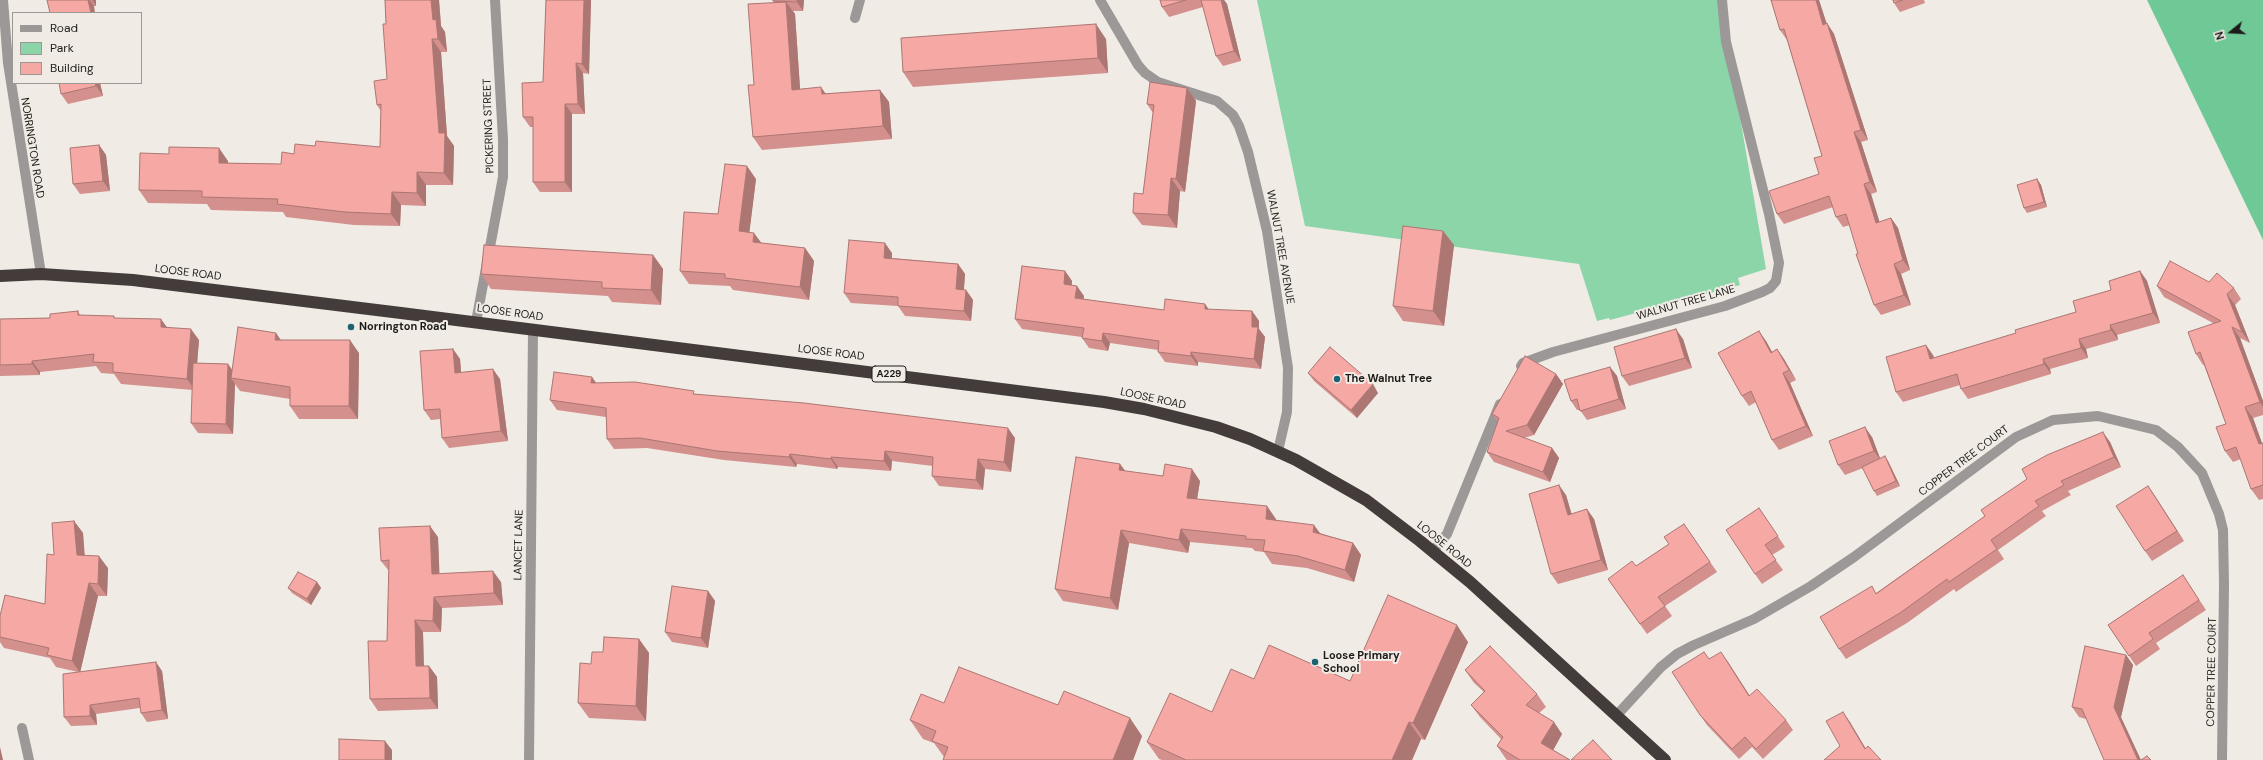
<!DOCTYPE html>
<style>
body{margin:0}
#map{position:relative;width:2263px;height:760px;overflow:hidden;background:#f0ebe4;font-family:"DM Sans",sans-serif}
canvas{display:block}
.legend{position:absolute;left:12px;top:12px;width:130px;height:72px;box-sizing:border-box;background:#f0ebe4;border:1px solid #9c9893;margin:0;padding:5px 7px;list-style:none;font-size:12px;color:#1d1b19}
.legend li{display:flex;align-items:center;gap:8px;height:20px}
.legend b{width:20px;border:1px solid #9c9893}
.north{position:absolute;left:2211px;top:12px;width:40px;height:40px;-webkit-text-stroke:3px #f0ebe4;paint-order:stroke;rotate:252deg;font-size:11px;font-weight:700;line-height:16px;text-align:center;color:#1d1b19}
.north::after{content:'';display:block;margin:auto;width:14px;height:18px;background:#1d1b19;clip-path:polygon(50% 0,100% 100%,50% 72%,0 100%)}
</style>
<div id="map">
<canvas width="2263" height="760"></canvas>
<ul class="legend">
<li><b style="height:5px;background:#9c9897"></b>Road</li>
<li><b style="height:11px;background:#8bd5a9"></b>Park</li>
<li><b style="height:11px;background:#f5a8a4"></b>Building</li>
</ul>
<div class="north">N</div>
</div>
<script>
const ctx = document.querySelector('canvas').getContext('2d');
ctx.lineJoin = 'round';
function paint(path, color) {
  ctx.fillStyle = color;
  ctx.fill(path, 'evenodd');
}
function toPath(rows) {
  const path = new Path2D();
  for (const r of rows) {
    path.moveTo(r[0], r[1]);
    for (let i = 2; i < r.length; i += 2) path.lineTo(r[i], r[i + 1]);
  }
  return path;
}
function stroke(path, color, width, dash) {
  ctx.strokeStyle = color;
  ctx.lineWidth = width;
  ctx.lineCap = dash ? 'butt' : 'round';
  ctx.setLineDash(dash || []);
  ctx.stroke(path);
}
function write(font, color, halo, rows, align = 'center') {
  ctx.font = font + ' "DM Sans",sans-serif';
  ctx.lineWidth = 4;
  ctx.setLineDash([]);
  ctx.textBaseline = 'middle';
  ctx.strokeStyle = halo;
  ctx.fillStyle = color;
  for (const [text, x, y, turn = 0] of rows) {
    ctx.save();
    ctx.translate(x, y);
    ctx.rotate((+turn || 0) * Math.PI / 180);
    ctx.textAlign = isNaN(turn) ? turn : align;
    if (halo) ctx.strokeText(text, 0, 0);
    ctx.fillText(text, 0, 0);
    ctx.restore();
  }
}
const green = toPath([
 [1257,0,1720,0,1766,269,1738,278,1740,285,1610,320,1609,318,1597,321,1579,264,1305,226]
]);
const forest = toPath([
 [2147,0,2263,0,2263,240]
]);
const minor = toPath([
 [3,0,8,63,41,274],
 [1100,0,1138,65,1145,73,1158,82,1217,101,1233,115,1239,126,1248,152,1267,231,1288,368,1287,412,1278,451],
 [855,18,860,0],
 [476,322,503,177,503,139,495,0],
 [1521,366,1523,363,1553,352,1725,306,1762,292,1770,288,1776,281,1779,263,1769,214,1726,42,1722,0],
 [1433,551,1447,534,1500,404],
 [1616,716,1661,667,1677,654,1694,645,1754,619,1811,586,1854,557,2016,437,2053,420,2098,416,2156,430,2178,447,2202,473,2219,514,2223,530,2224,584,2222,760],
 [22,728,29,760],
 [529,760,533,330]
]);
const highway = toPath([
 [0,276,41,274,133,280,401,313,1104,402,1144,409,1216,427,1250,439,1296,460,1366,500,1420,541,1470,582,1665,760]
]);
const wall = toPath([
 [47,0,96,0,96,6,94,6],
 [385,0,439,0,441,26,445,32,447,52,441,52,447,136,454,146,453,185,426,185,426,206,401,205,400,226,354,225,286,217,283,212,211,210,207,204,148,203,139,190,228,161,228,163,281,164,294,154,315,146,380,147,381,111,377,105,387,79,386,24],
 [546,0,591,0,589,74,583,73,585,114,572,114,572,192,540,192,533,182,533,127,530,127,523,117,543,82],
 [804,0,803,11,793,11,795,14,800,89,826,94,880,90,889,102,892,139,762,150,753,137,754,85,774,2,773,1],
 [1160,0,1224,0,1227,4,1241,61,1223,66,1216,56,1203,7,1169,17,1162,7],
 [1771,0,1819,0,1827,24,1834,34,1868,140,1861,142,1877,192,1871,194,1879,222,1891,218,1898,228,1910,270,1901,274,1911,305,1881,315,1874,305,1850,225,1843,227,1836,217,1833,207,1784,224,1777,214,1819,174,1822,156,1787,40,1780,30],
 [1893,0,1924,0,1925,3,1900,12,1894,3],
 [1106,39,1108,73,913,87,903,72],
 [59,83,100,83,103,96,68,104,61,94],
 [1187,88,1196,101,1185,192,1180,191,1177,228,1142,225,1133,213,1143,194,1153,113,1147,104],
 [99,145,106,155,110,191,80,194,73,184],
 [756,179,749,232,761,243,805,248,814,261,809,300,733,290,730,286,689,284,680,271,718,214],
 [2037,179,2041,185,2047,207,2027,213,2024,208],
 [1443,231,1454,245,1444,326,1403,321,1393,306],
 [892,253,892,258,958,264,965,274,964,290,966,290,973,300,971,321,905,316,898,306,851,303,844,293],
 [653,255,663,269,661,305,612,302,608,296,491,289,481,274],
 [1065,271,1072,281,1072,286,1084,296,1083,299,1164,310,1205,304,1209,310,1252,311,1259,321,1259,329,1265,337,1261,369,1198,362,1198,366,1165,362,1158,352,1158,350,1110,343,1108,351,1089,348,1082,338,1082,337,1022,329,1015,319],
 [2140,271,2147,281,2160,323,2117,335,2118,340,2086,349,2088,358,2050,369,2051,374,1968,399,1961,389,1960,385,1903,402,1896,392,1933,355,1934,358,2016,333,2076,312],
 [2209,282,2234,288,2241,299,2235,305,2250,343,2240,338,2263,401,2263,415,2253,418,2262,443,2263,443,2263,499,2259,500,2251,489,2241,459,2233,462,2225,451,2226,424,2204,365,2203,365,2196,354,2213,323,2164,297,2157,286],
 [78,311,80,315,116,318,167,327,199,340,197,363,228,364,232,370,281,340,359,353,358,419,299,419,290,406,290,399,240,391,235,384,233,434,198,433,191,423,193,390,121,384,114,374,101,373,96,366,40,372,40,375,0,376,0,319,50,318],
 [1683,339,1692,368,1629,386,1622,376],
 [1766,341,1772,352,1777,349,1784,359,1796,380,1790,383,1813,436,1779,450,1772,440,1756,402,1749,406,1742,396],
 [453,349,460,359,461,373,500,379,508,441,449,448,442,438,440,419,431,420,424,410],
 [1610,367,1617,376,1626,409,1587,420,1580,410,1577,410,1571,401],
 [1308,373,1378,393,1357,418,1314,381],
 [1556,374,1563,384,1534,435,1524,438,1552,448,1559,458,1550,482,1494,462,1487,452,1498,422,1492,414],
 [596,383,696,394,1015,438,1011,472,985,469,983,490,939,486,932,476,933,466,892,461,891,471,838,467,837,469,797,464,796,467,724,460,647,448,614,449,607,439,606,417,557,410,550,400],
 [1872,437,1880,458,1888,461,1900,486,1877,496,1874,491,1863,468,1845,475,1838,465],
 [2110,442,2121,467,2068,491,2071,495,2042,511,2046,516,1998,550,2004,559,1956,592,1954,589,1907,623,1846,659,1839,649,1876,593,1985,516],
 [1120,464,1125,471,1200,481,1197,499,1276,519,1276,520,1353,543,1361,555,1354,582,1307,568,1272,564,1264,552,1255,551,1252,548,1190,542,1188,553,1129,543,1118,610,1063,601,1055,589],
 [2148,486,2184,541,2152,561,2145,551],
 [1566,495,1571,514,1594,519,1608,570,1558,584,1551,574],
 [1759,508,1785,547,1772,555,1783,570,1762,584,1755,574],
 [74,521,83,533,85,556,108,568,107,596,98,596,80,672,162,671,168,719,147,722,141,713,140,708,96,714,97,725,71,726,64,717,78,672,56,667,50,658,4,648,0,642,0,616,45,604,54,555],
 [1684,524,1717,572,1665,606,1672,616,1647,634,1608,579,1636,566,1669,544],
 [438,537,439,574,501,582,503,605,442,608,441,632,423,632,424,666,429,666,437,677,438,709,378,711,370,699,387,641,389,571,381,561],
 [2183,575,2206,610,2156,643,2160,649,2136,666,2108,625],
 [317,582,321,588,311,605,292,593,288,588],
 [708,591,715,601,708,648,672,642,665,632],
 [639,639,649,653,646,721,589,718,578,703,591,664,603,652],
 [1468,642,1425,740,1421,739,1412,760,1162,760,1159,759,1147,742,1212,712,1254,679,1350,681],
 [2126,655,2133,665,2121,717,2086,719,2079,717,2072,707],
 [1709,659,1728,662,1750,696,1786,720,1793,730,1763,759,1752,747,1739,759,1707,725,1700,715],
 [1465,670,1537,694,1546,707,1539,713,1562,734,1553,750,1570,760,1507,760,1506,759,1497,746,1501,739,1480,717,1471,705,1484,692,1474,683],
 [944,703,1058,705,1142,736,1133,760,943,760,944,757,934,743,923,739,910,720]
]);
const shadedWall = toPath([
 [88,0,90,0,94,6,95,13,91,13],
 [92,0,96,0,96,6],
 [431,0,439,0,441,26,445,32,447,52,438,39,433,20],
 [584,0,591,0,589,74,582,64],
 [797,0,804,0,803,11,797,2],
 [1221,0,1224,0,1227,4,1241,61,1234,51],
 [1816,0,1819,0,1830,35,1823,25],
 [786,2,795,14,801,103,792,90],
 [1827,23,1834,34,1868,140,1861,130],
 [1096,24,1106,39,1108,73,1098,58],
 [432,39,441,52,447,136,454,146,453,185,444,173,439,133],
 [576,63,583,73,585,114,578,104],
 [95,83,100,83,103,96,96,86],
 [821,87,830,100,822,94],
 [1187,88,1196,101,1185,192,1176,179],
 [880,90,889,102,892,139,883,126],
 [565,104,572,114,572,192,565,182],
 [1854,132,1861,142,1877,192,1870,182],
 [99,145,106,155,110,191,103,181],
 [219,148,228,161,228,175,219,163],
 [747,166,756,179,748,244,739,231],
 [417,172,426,185,426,206,417,193],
 [1171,178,1180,191,1177,228,1168,215],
 [2037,179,2041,185,2047,207,2044,202],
 [1864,184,1871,194,1883,233,1876,223],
 [392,192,401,205,400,226,391,214],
 [1891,218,1898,228,1910,270,1903,260],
 [1443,231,1454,245,1444,326,1433,311],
 [754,233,763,245,753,242],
 [885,243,892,253,891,268,884,258],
 [805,248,814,261,809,300,800,287],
 [653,255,663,269,661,305,651,290],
 [958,264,965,274,963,299,956,289],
 [1894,264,1901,274,1911,305,1904,295],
 [1065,271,1072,281,1070,294,1064,284],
 [2140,271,2147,281,2160,323,2153,313],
 [1077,286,1084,296,1082,308,1075,298],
 [966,290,973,300,971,321,964,311],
 [2227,294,2235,305,2250,343,2242,332],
 [1205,304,1212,314,1205,309],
 [1252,311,1259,321,1259,329,1265,337,1261,369,1254,359,1252,327],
 [161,319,169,330,161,327],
 [2110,325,2117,335,2118,340,2111,330],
 [2232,327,2240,338,2263,401,2263,407,2260,402],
 [191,329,199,340,195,390,187,379],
 [1676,329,1683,339,1692,368,1685,358],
 [1759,331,1766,341,1778,363,1771,353],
 [276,333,285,346,275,340],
 [1103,333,1110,343,1108,351,1102,341],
 [2079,339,2086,349,2088,358,2081,348],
 [350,340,359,353,358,419,349,406],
 [1926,345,1933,355,1937,369,1930,359],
 [453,349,460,359,462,383,455,373],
 [1777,349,1784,359,1796,380,1789,370],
 [1191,352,1198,362,1198,366,1191,356],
 [2043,359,2050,369,2051,374,2044,364],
 [32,361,40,372,40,375,32,364],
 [228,364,235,374,231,378,235,384,233,434,226,424],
 [1610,367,1617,376,1626,409,1619,399],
 [493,369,500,379,508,441,501,431],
 [1783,373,1790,383,1813,436,1806,426],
 [1556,374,1563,384,1534,435,1527,425],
 [592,377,599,387,591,383],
 [1373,384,1378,393,1357,418,1351,410],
 [2245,407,2253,418,2263,446,2259,444],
 [1865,427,1872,437,1881,461,1874,451],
 [1008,428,1015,438,1011,472,1004,462],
 [2103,432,2110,442,2121,467,2114,457],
 [1552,448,1559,458,1550,482,1543,472],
 [885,451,892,461,891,471,884,461],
 [790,454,797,464,796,467,789,457],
 [1885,456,1888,461,1900,486,1896,481],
 [831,457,838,467,837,469,831,459],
 [978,459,985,469,983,490,976,480],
 [1120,464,1129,476,1119,470],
 [1192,469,1200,481,1195,511,1187,498],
 [1559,485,1566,495,1575,525,1568,515],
 [2148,486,2155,496,2184,541,2177,531],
 [1267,506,1276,519,1274,531,1266,519],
 [1587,509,1594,519,1608,570,1601,560],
 [74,521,83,533,85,568,77,555],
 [1314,525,1323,537,1313,532],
 [430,526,438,537,440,586,432,574],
 [1181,529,1190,542,1188,553,1179,540],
 [1121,530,1129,543,1118,610,1110,598],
 [1353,543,1361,555,1354,582,1345,570],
 [99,556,108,568,107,596,98,584],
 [493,571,501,582,503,605,494,593],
 [317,582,321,588,311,605,307,599],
 [89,583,98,596,80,673,72,661],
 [708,591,715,601,708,648,701,638],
 [434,597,442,608,441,632,433,621],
 [415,620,423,632,424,678,416,666],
 [1457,625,1468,642,1425,740,1413,723],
 [639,639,649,653,646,721,636,706],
 [1721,652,1728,662,1756,706,1749,696],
 [2126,655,2133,665,2121,717,2141,760,2138,760,2114,707],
 [156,662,162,671,168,719,162,710],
 [429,666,437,677,438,709,430,698],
 [90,705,96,714,97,725,90,716],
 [1843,712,1850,722,1872,759,1865,749],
 [1130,718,1142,736,1133,760,1113,760],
 [1409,722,1421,739,1412,760,1392,760],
 [1554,722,1562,734,1550,756,1541,743],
 [385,741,392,750,392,760,385,760],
 [0,747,3,760,0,760]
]);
const building = toPath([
 [47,0,88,0,91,13,50,13,47,0],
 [385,0,431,0,433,20,436,19,438,39,432,39,439,133,445,133,444,173,417,172,417,193,392,192,391,214,345,212,277,204,278,199,202,197,202,191,139,190,140,153,169,154,169,147,219,148,219,163,281,164,282,152,294,154,295,144,315,146,316,141,380,147,381,104,377,105,374,81,387,79,383,24,386,24,385,0],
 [546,0,584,0,582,64,576,63,578,104,565,104,565,182,533,182,533,117,523,117,522,83,543,82,546,0],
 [773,0,797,0,797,2,773,1,773,0],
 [1160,0,1186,0,1162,7,1160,0],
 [1201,0,1221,0,1234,51,1216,56,1201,0],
 [1771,0,1816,0,1823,25,1827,23,1861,130,1854,132,1870,182,1864,184,1876,223,1891,218,1903,260,1894,264,1904,295,1874,305,1856,254,1858,254,1846,214,1836,217,1829,196,1777,214,1769,191,1819,174,1814,158,1822,156,1784,29,1780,30,1771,0],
 [1893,0,1903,0,1894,3,1893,0],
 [786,2,792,90,821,87,822,94,880,90,883,126,753,137,748,85,754,85,748,4,786,2],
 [1096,24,1098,58,903,72,901,38,1096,24],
 [1150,82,1187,88,1176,179,1171,178,1168,215,1133,213,1134,193,1143,194,1154,105,1147,104,1150,82],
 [59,83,95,83,96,86,61,94,59,83],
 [99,145,103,181,73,184,70,148,99,145],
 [725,164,747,166,739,231,754,233,753,242,805,248,800,287,725,278,725,274,680,271,684,212,718,214,725,164],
 [2037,179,2044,202,2024,208,2017,185,2037,179],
 [1403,226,1443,231,1433,311,1393,306,1403,226],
 [849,240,885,243,884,258,958,264,956,289,966,290,964,311,898,306,898,297,844,293,849,240],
 [484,245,653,255,651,290,602,288,602,282,481,274,484,245],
 [2170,261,2209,282,2217,273,2234,288,2227,294,2242,332,2232,327,2260,402,2245,407,2259,444,2263,443,2263,485,2251,489,2236,447,2225,451,2216,427,2226,424,2200,352,2196,354,2188,332,2221,321,2157,286,2170,261],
 [1022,266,1065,271,1064,284,1077,286,1075,298,1164,310,1165,299,1205,304,1205,309,1252,311,1252,327,1258,327,1254,359,1191,352,1191,356,1158,352,1159,341,1103,333,1102,341,1082,338,1084,328,1015,319,1022,266],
 [2140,271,2153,313,2110,325,2111,330,2079,339,2081,348,2043,359,2044,364,1961,389,1957,374,1896,392,1886,357,1926,345,1930,359,2016,333,2015,330,2076,312,2073,301,2111,290,2109,281,2140,271],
 [78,311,78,315,114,316,114,318,161,319,161,327,191,329,187,379,113,372,113,363,93,362,94,354,32,361,32,364,0,365,0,319,50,318,50,314,78,311],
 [238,327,276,333,275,340,350,340,349,406,290,406,290,387,231,378,238,327],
 [1676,329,1685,358,1622,376,1614,347,1676,329],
 [1759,331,1771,353,1777,349,1789,370,1783,373,1806,426,1772,440,1751,391,1742,396,1718,353,1759,331],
 [1330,347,1373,384,1351,410,1308,373,1330,347],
 [453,349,455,373,493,369,501,431,442,438,440,409,424,410,420,351,453,349],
 [1525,356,1556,374,1527,425,1506,431,1552,448,1543,472,1487,452,1499,418,1492,414,1525,356],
 [193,363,228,364,226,424,191,423,193,363],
 [1610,367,1619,399,1580,411,1577,399,1571,401,1564,380,1610,367],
 [554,372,592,377,591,383,635,382,694,391,693,394,804,403,1008,428,1004,462,978,459,976,480,932,476,933,457,885,451,884,461,831,457,831,459,790,454,789,457,717,451,640,438,607,439,606,408,550,400,554,372],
 [1865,427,1874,451,1838,465,1829,441,1865,427],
 [2103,432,2114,457,2061,481,2064,485,2035,501,2039,506,1991,540,1997,549,1949,582,1947,579,1900,613,1839,649,1820,617,1872,586,1876,594,1985,516,1981,510,2027,479,2022,469,2047,455,2103,432],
 [1885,456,1896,481,1874,491,1862,467,1885,456],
 [1076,457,1120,464,1119,470,1163,476,1165,464,1192,469,1187,498,1267,506,1266,519,1314,525,1313,532,1353,543,1345,570,1298,556,1263,551,1265,540,1246,539,1246,536,1181,529,1179,540,1121,530,1110,598,1055,589,1076,457],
 [1559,485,1568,515,1587,509,1601,560,1551,574,1529,494,1559,485],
 [2148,486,2177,531,2145,551,2116,506,2148,486],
 [1759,508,1778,536,1765,545,1776,560,1755,574,1726,530,1759,508],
 [74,521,77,555,99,556,98,584,89,583,72,661,47,655,49,648,0,637,0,616,5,595,45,604,47,554,54,555,52,523,74,521],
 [1684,524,1710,562,1658,597,1665,606,1640,624,1608,579,1632,561,1636,566,1669,544,1664,537,1684,524],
 [430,526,432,574,493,571,494,593,434,597,433,621,415,620,416,666,429,666,430,698,370,699,368,641,387,641,389,560,381,561,379,528,430,526],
 [298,572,317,582,307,599,288,588,298,572],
 [2183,575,2199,600,2149,633,2153,639,2129,656,2108,625,2183,575],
 [672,586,708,591,701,638,665,632,672,586],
 [1388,595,1457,625,1413,723,1409,722,1392,760,1186,760,1147,742,1170,693,1212,712,1231,669,1254,679,1269,645,1350,681,1388,595],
 [604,637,639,639,636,706,578,703,580,663,591,664,592,652,603,652,604,637],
 [1490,646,1537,694,1526,705,1554,722,1541,743,1570,760,1520,760,1497,746,1503,737,1471,705,1485,691,1465,670,1490,646],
 [2085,646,2126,655,2114,707,2138,760,2104,760,2082,709,2072,707,2085,646],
 [1704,652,1709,659,1721,652,1749,696,1757,689,1786,720,1756,749,1745,737,1732,749,1700,715,1672,672,1704,652],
 [156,662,162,710,141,713,139,698,90,705,90,716,64,717,63,674,156,662],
 [959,667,1058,705,1064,691,1130,718,1113,760,943,760,948,747,932,741,936,731,910,720,921,694,944,703,959,667],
 [1843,712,1865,749,1868,746,1881,760,1824,760,1840,746,1826,721,1843,712],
 [339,739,385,741,385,760,339,760,339,739],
 [1593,740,1612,760,1571,760,1593,740],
 [2147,756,2151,760,2141,760,2147,756]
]);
const markers = [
 [351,327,4,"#1b6372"],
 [1337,379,4,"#1b6372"],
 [1315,662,4,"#1b6372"]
];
const shields = [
 [889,374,34]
];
const shieldNames = [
 ["A229",889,374]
];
const streetNames = [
 ["PICKERING STREET",489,126,-92],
 ["NORRINGTON ROAD",32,148,81],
 ["WALNUT TREE AVENUE",1280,247,80],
 ["LOOSE ROAD",188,273,7],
 ["WALNUT TREE LANE",1686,303,-16],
 ["LOOSE ROAD",510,313,8],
 ["LOOSE ROAD",831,353,7],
 ["LOOSE ROAD",1153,399,12],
 ["COPPER TREE COURT",1964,461,-37],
 ["LANCET LANE",519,545,-89],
 ["LOOSE ROAD",1444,545,39],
 ["COPPER TREE COURT",2212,672,-89]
];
const poiNames = [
 ["Norrington Road",359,327],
 ["The Walnut Tree",1345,379],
 ["Loose Primary",1323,656],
 ["School",1323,669]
];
paint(green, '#8bd5a9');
paint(forest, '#6fc996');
stroke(minor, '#9c9897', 10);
stroke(highway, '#443c3b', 12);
paint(wall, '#d3908d');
paint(shadedWall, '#ac7673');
paint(building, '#f5a8a4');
stroke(building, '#ac7673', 1);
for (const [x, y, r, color] of markers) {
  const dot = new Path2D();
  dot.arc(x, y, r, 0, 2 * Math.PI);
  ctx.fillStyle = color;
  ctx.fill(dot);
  stroke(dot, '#f0ebe4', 1.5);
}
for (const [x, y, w] of shields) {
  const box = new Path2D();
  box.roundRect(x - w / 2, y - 8, w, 16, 3);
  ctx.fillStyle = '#f0ebe4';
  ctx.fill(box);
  stroke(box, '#1d1b19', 1);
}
write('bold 10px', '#1d1b19', null, shieldNames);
write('11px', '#1d1b19', '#f0ebe4', streetNames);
write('bold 11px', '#1d1b19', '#f0ebe4', poiNames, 'left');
</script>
